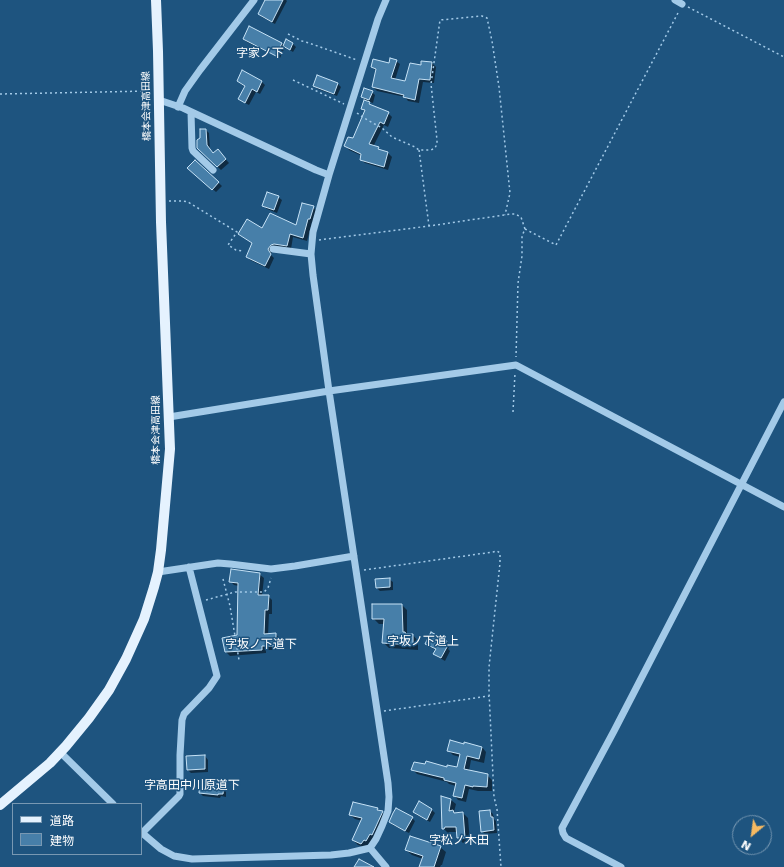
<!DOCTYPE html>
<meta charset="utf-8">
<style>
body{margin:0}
#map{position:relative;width:784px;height:867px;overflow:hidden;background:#1e547f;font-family:"DejaVu Sans","Noto Sans JP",sans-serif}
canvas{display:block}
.legend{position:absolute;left:12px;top:803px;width:130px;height:52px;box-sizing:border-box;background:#1e547f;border:1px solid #7898b2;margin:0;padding:5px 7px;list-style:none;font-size:12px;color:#fff}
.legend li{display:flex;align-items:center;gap:8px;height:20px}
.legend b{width:20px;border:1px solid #7898b2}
.north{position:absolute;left:732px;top:815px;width:40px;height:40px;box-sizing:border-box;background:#1e547f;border:1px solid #7898b2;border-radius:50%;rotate:209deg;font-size:11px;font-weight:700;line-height:16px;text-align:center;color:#fff}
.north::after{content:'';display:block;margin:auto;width:14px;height:18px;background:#f7ba62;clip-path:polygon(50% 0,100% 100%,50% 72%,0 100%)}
</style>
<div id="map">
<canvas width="784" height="867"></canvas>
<ul class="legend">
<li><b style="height:5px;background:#e5f2fe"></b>道路</li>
<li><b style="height:11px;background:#477fa9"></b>建物</li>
</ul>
<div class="north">N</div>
</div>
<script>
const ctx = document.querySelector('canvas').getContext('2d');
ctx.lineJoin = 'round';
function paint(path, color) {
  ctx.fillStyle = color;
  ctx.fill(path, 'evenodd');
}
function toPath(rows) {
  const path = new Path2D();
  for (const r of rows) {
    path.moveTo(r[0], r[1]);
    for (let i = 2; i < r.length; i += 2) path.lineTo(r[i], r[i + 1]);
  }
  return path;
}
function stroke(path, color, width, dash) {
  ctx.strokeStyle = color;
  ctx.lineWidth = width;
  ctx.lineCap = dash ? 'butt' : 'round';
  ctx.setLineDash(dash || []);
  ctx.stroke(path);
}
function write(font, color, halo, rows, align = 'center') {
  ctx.font = font + ' "DejaVu Sans","Noto Sans JP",sans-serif';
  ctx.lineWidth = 3;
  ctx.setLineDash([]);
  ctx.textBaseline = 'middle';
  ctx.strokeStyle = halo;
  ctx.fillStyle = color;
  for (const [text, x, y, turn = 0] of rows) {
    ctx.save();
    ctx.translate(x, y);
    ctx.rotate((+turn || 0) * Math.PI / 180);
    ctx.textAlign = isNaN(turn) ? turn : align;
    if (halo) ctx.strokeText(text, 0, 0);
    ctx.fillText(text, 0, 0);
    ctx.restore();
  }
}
const shadow = toPath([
 [266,0,286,0,287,1,275,24,262,17,259,14],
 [250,28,282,44,284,46,293,44,296,47,293,52,285,47,280,58,247,42,244,39],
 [396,61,400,64,395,80,406,82,422,66,422,62,432,63,436,67,434,83,423,82,419,103,408,101,405,97,377,91,373,87,376,71,372,67,389,65],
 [243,72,262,82,265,85,260,94,256,92,249,105,243,102,239,99,246,87,241,84,238,81],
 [338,84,341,87,337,96,318,89,314,86],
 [372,92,375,95,373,103,367,101,373,107,388,113,392,117,388,127,384,125,373,147,378,148,381,151,388,153,392,157,388,170,365,163,361,160,362,156,349,150,346,146,353,140,365,112,362,108,368,103,362,97],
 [206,130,209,133,210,150,214,154,221,154,229,163,221,170,198,148,201,138],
 [195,161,222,186,216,192,192,171],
 [278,197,282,200,277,213,267,209,264,206],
 [313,207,316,210,313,222,312,222,307,241,293,237,291,249,272,249,271,255,274,258,269,269,250,260,247,257,253,244,243,237,239,234,263,229,297,226],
 [259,574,264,578,262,596,268,596,272,600,272,614,269,614,268,635,275,634,280,638,280,648,278,648,278,650,266,650,266,653,230,656,226,652,238,636,239,586,234,585,230,581],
 [389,579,393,582,393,590,380,591,377,588],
 [402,605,407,610,407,635,413,635,418,641,418,650,389,648,384,643,385,624,379,624,373,618],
 [432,634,447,642,450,645,448,649,450,651,445,661,438,657,435,654,436,650,430,647,426,643],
 [482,747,486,752,484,763,471,760,469,771,487,775,492,780,492,791,478,791,469,789,466,802,458,800,454,795,456,786,449,784,447,782,417,774,413,770,458,768,460,757,453,755,448,750],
 [205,756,208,760,208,772,191,773,188,770],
 [223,785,226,788,226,797,221,796,220,798,203,796,200,793],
 [451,800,456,804,454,812,455,814,463,813,468,818,470,842,463,843,458,838,457,832,449,832,448,833,443,828],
 [419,803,432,810,435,813,430,822,417,815,414,812],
 [377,809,387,816,371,845,368,844,366,848,358,845,353,840,362,821,355,819,350,815],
 [490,811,493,814,494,819,496,821,497,833,485,834,482,831],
 [412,818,415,821,409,833,393,825,390,822],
 [440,847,446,852,442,865,441,865,440,867,420,867,423,859,412,855,406,850]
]);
const building = toPath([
 [265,0,283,0,272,22,258,14,265,0],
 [249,26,282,43,276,56,243,39,249,26],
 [286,39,293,43,290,50,283,46,286,39],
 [390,58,397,60,391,78,405,81,410,63,421,65,421,61,432,62,430,80,419,79,415,100,403,97,404,95,372,87,376,69,371,67,373,59,389,63,390,58],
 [242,70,262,81,257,92,252,89,245,103,238,99,245,86,237,81,242,70],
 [317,75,338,83,334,94,313,86,317,75],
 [364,88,373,91,369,100,361,97,364,88],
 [364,100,370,102,369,104,389,112,384,124,380,122,369,144,379,147,378,149,388,152,384,167,360,160,361,154,344,146,348,137,353,138,365,110,361,109,364,100],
 [200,129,206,129,207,145,213,153,218,149,226,159,217,167,197,148,197,140,200,138,200,129],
 [195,160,219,182,212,190,187,168,195,160],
 [267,192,279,196,274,210,262,206,267,192],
 [302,203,314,206,310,219,308,219,303,238,290,234,287,246,274,244,271,245,268,249,269,251,271,254,265,266,246,257,252,243,238,234,247,219,262,228,270,213,296,225,302,203],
 [231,569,260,573,258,595,269,595,268,610,265,610,264,634,276,633,276,644,274,644,275,646,262,646,262,650,225,652,222,638,237,635,238,583,229,582,231,569],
 [390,578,390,587,376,588,375,579,390,578],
 [372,604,402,604,403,632,405,632,406,634,413,634,413,645,382,643,384,619,372,619,372,604],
 [431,632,447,641,444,646,447,647,441,658,433,654,436,649,425,644,431,632],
 [450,740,464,744,464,742,482,747,479,759,467,756,464,769,488,774,487,787,473,786,473,787,465,785,462,798,453,796,456,783,444,780,444,778,411,770,414,762,425,764,426,761,447,767,447,765,457,767,460,754,447,751,450,740],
 [205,755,205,769,187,770,186,756,205,755],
 [200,781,224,784,223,794,218,794,218,795,199,793,200,781],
 [441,796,451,799,449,811,453,810,454,813,463,812,465,838,457,838,456,827,445,827,444,829,442,829,441,796],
 [419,801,432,809,427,820,413,812,419,801],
 [353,802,378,808,377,810,383,811,372,835,370,834,366,841,364,840,361,844,352,840,362,818,349,815,353,802],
 [396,808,413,817,405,831,389,822,393,813,396,808],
 [490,810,491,817,493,817,494,830,481,832,479,811,490,810],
 [410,836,441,846,434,867,419,867,423,856,405,850,410,836],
 [359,859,374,867,354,867,359,859]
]);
const path = toPath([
 [688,7,784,57],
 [288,34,302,41,309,43,357,60],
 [293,80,344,104],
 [0,94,149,91],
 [357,113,364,118,382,128,392,137,415,147,419,150,431,150,435,148,437,144,437,140,431,84,440,20,482,16,487,18,492,41,499,87,510,193,505,215],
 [419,150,429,226],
 [169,201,183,201,188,202,237,232,228,245,236,250,242,251],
 [525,229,556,245,679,11],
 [319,240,429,226,511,214,515,214,521,217,525,229,522,236,522,256,518,283,516,357],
 [513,412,515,373],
 [364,570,493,552,497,551,500,553,500,563,489,667,489,692,494,797,497,809,501,867],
 [223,579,230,606,239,660],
 [206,600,235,592,264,592,268,588,271,578],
 [384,711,489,696]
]);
const minor = toPath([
 [675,0,682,4],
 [159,100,183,108,316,170,329,175],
 [178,107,185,91,200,70,254,0],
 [191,112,192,148,193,151,213,170],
 [273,249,311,254],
 [169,417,329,391,516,365,784,507],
 [158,572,218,563,230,564,271,569,295,566,354,556],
 [60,752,113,804],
 [141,832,161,849,174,856,192,859,331,855,349,853,370,848,376,839,382,826,388,811,389,797,388,783,329,391,313,275,311,254,313,232,329,175,378,19,386,0],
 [142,833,179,796,180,794,180,755,182,720,184,714,209,688,217,676,189,567],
 [370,848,386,867],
 [621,867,566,838,563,833,562,828,614,731,784,402]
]);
const major = toPath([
 [0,805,50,763,66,746,89,718,109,690,126,659,144,619,154,587,158,572,161,550,170,449,161,222,158,51,156,0]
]);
const streetNames = [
 ["橋本会津高田線",147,106,-91],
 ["橋本会津高田線",156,430,-90]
];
const quarterNames = [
 ["字家ノ下",260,54],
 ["字坂ノ下道上",423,642],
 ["字坂ノ下道下",261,645],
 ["字高田中川原道下",192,786],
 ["字松ノ木田",459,841]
];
paint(shadow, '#0007');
paint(building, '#477fa9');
stroke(building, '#c6e2f6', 1);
stroke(path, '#a3cae8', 1.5, [2, 3]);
stroke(minor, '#a3cae8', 7);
stroke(major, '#e5f2fe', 10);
write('10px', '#fff', '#1e547f', streetNames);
write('12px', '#fff', '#1e547f', quarterNames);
</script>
